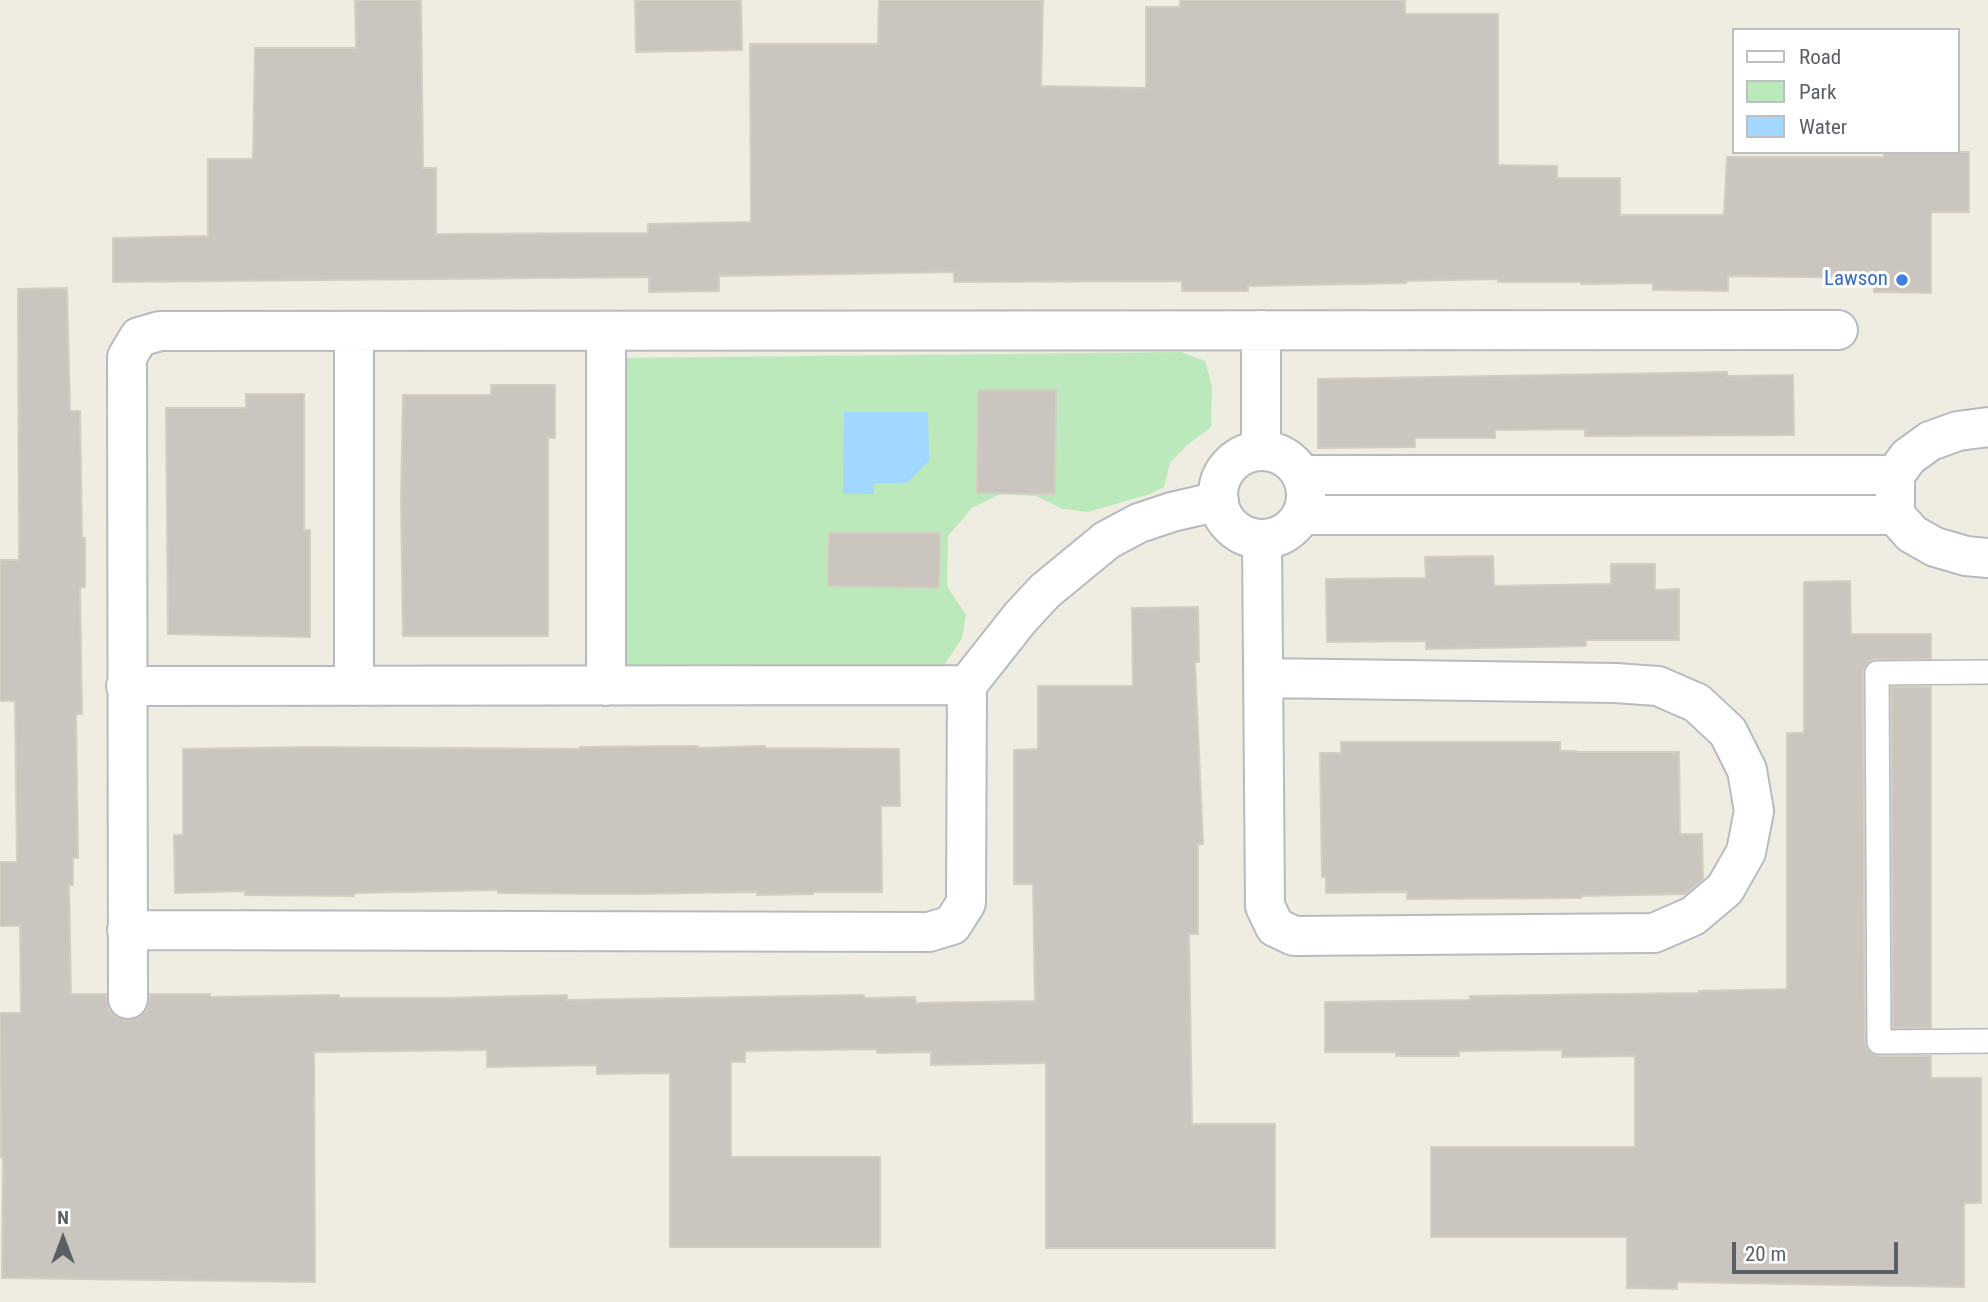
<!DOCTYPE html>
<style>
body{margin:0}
#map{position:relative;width:1988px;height:1302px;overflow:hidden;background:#efece2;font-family:"Roboto Condensed",sans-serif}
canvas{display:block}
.legend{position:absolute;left:1732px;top:28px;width:228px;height:126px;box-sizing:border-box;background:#fff;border:2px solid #bdbfc1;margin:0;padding:9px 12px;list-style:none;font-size:21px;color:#5a5f64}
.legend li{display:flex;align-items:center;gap:14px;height:35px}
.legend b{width:35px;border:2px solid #bdbfc1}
.north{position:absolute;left:28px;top:1204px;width:70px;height:70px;-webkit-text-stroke:5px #fff;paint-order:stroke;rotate:0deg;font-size:19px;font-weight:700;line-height:28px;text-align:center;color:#5a5f64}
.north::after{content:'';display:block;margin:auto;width:24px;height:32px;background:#5a5f64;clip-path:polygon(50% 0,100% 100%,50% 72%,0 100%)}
.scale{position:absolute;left:1732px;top:1242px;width:166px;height:32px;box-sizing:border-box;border:4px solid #5a5f64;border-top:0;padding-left:9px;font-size:21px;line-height:24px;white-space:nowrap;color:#5a5f64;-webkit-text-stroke:5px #fff;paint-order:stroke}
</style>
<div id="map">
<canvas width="1988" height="1302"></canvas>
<ul class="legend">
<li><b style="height:9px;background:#fff"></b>Road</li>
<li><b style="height:19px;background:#bce9bc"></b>Park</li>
<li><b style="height:19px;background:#a2d7ff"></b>Water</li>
</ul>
<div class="north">N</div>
<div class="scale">20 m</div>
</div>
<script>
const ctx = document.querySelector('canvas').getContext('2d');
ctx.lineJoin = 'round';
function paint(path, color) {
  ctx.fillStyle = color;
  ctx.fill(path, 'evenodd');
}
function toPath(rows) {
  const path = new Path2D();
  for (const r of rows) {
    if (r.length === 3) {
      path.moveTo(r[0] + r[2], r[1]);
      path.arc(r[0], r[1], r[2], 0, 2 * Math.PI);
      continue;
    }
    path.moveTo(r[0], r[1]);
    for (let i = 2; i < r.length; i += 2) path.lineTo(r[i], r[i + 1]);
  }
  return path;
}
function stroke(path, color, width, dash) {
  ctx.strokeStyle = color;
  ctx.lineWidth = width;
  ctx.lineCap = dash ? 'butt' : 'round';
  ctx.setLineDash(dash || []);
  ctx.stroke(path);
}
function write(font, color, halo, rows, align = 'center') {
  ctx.font = font + ' "Roboto Condensed",sans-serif';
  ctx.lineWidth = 6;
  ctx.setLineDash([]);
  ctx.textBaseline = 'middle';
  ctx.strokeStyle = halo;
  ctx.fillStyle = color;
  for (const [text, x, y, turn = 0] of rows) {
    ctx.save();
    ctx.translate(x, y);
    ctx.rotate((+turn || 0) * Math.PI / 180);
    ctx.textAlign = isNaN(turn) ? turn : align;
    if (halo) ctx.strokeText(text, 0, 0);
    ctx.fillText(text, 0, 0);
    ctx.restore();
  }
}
const green = toPath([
 [1181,352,1205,361,1212,386,1211,427,1186,446,1170,463,1164,487,1150,494,1088,512,1063,509,1036,496,1000,494,972,508,948,536,947,586,966,615,962,638,941,670,619,665,619,358]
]);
const water = toPath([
 [844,412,928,412,929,461,907,483,874,483,874,494,843,494]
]);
const building = toPath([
 [355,0,421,0,423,168,436,168,436,234,648,233,648,224,751,222,750,44,878,44,879,0,1043,0,1041,86,1146,88,1146,7,1180,7,1180,0,1405,0,1405,14,1498,14,1498,165,1557,166,1557,178,1620,178,1620,215,1724,215,1727,157,1884,157,1884,152,1969,152,1969,212,1931,212,1931,293,1874,292,1874,278,1728,276,1728,291,1653,290,1653,283,1581,284,1581,282,1498,282,1498,279,1406,281,1406,283,1248,286,1248,291,1182,291,1182,281,954,282,954,272,719,276,719,291,649,292,649,277,113,282,113,238,208,236,208,159,253,159,255,48,356,48,355,0],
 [635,0,741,0,742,50,636,52,635,0],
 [67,288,70,411,80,411,82,538,85,538,85,587,80,588,82,714,76,714,78,858,73,858,73,885,69,885,71,994,106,994,109,1011,118,1018,127,1021,138,1018,147,1010,150,994,210,994,210,997,339,995,339,998,443,998,567,995,567,1000,864,995,864,998,915,997,916,1003,1035,1001,1033,884,1014,884,1014,750,1038,749,1038,686,1133,686,1132,608,1198,607,1199,662,1195,662,1203,844,1198,844,1198,934,1189,934,1192,1124,1275,1124,1275,1248,1046,1248,1046,1063,931,1065,931,1052,877,1053,877,1049,745,1051,745,1062,731,1062,731,1157,880,1157,880,1247,670,1247,670,1073,597,1074,597,1065,487,1067,487,1050,314,1052,315,1282,2,1278,3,1157,1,1157,0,1013,21,1013,20,926,0,926,0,862,17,862,15,701,0,701,0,560,19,560,18,289,67,288],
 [1727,372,1727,376,1793,375,1794,435,1585,436,1585,429,1495,430,1495,438,1415,438,1415,447,1318,448,1318,379,1727,372],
 [491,385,555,385,555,438,548,438,548,636,403,636,401,499,403,395,491,395,491,385],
 [978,390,1056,390,1055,494,977,493,978,390],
 [246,394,304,394,304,530,310,530,310,637,168,634,166,408,246,408,246,394],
 [829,533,940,533,939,588,828,586,829,533],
 [1493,556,1494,586,1611,584,1611,564,1655,564,1655,590,1679,589,1679,640,1586,640,1586,646,1426,649,1426,641,1327,642,1326,579,1426,578,1425,557,1493,556],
 [1850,581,1851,634,1931,634,1931,659,1876,659,1869,661,1863,672,1865,1042,1867,1050,1878,1056,1931,1056,1931,1078,1981,1078,1981,1203,1964,1203,1964,1287,1677,1282,1677,1289,1627,1288,1627,1237,1431,1237,1431,1147,1635,1147,1635,1056,1562,1057,1562,1050,1459,1051,1459,1056,1396,1056,1396,1052,1325,1052,1325,1002,1470,1000,1470,996,1699,993,1699,991,1787,989,1787,733,1804,733,1804,582,1850,581],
 [1891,687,1931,687,1931,1028,1893,1028,1891,687],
 [1341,742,1560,742,1560,751,1576,751,1576,752,1679,752,1680,834,1702,834,1703,879,1685,894,1581,896,1581,898,1407,899,1407,892,1326,893,1326,877,1322,877,1320,753,1341,753,1341,742],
 [698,746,698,748,765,746,765,748,899,749,900,806,881,806,882,892,813,892,813,894,757,895,757,892,626,894,498,893,498,890,354,893,354,896,245,895,245,891,175,893,174,835,183,835,183,749,310,747,580,749,580,747,698,746]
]);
const lane = toPath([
 [1988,672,1877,673,1879,1042,1988,1041]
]);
const street = toPath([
 [1261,330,1261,451],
 [354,331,354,686],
 [606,331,606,686],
 [1988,427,1958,431,1930,441,1908,457,1895,475,1895,515,1912,534,1935,547,1966,556,1988,558],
 [1262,495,44],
 [1302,475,1895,475],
 [1302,515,1895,515],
 [1262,540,1265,906,1275,927,1294,936,1654,933,1693,916,1725,889,1746,852,1754,811,1747,770,1728,732,1697,703,1658,686,1615,683,1264,678],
 [126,686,967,685],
 [127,930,929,932,952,925,966,903,967,685,1020,618,1045,591,1107,540,1139,523,1172,512,1219,501],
 [128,999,127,357,139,337,160,331,1838,330]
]);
const markers = [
 [1902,280,7,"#3f7fe0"]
];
const shopNames = [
 ["Lawson",1888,280]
];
paint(green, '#bce9bc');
paint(water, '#a2d7ff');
paint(building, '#cac6bf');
stroke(building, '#d4cdc0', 2);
stroke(lane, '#b7bbc0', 26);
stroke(street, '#b7bbc0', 42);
stroke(lane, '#fff', 23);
stroke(street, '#fff', 38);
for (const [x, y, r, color] of markers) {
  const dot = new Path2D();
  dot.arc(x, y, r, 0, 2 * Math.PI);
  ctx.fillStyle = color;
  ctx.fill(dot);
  stroke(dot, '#fff', 2.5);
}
write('21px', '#366cbe', '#fff', shopNames, 'right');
</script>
